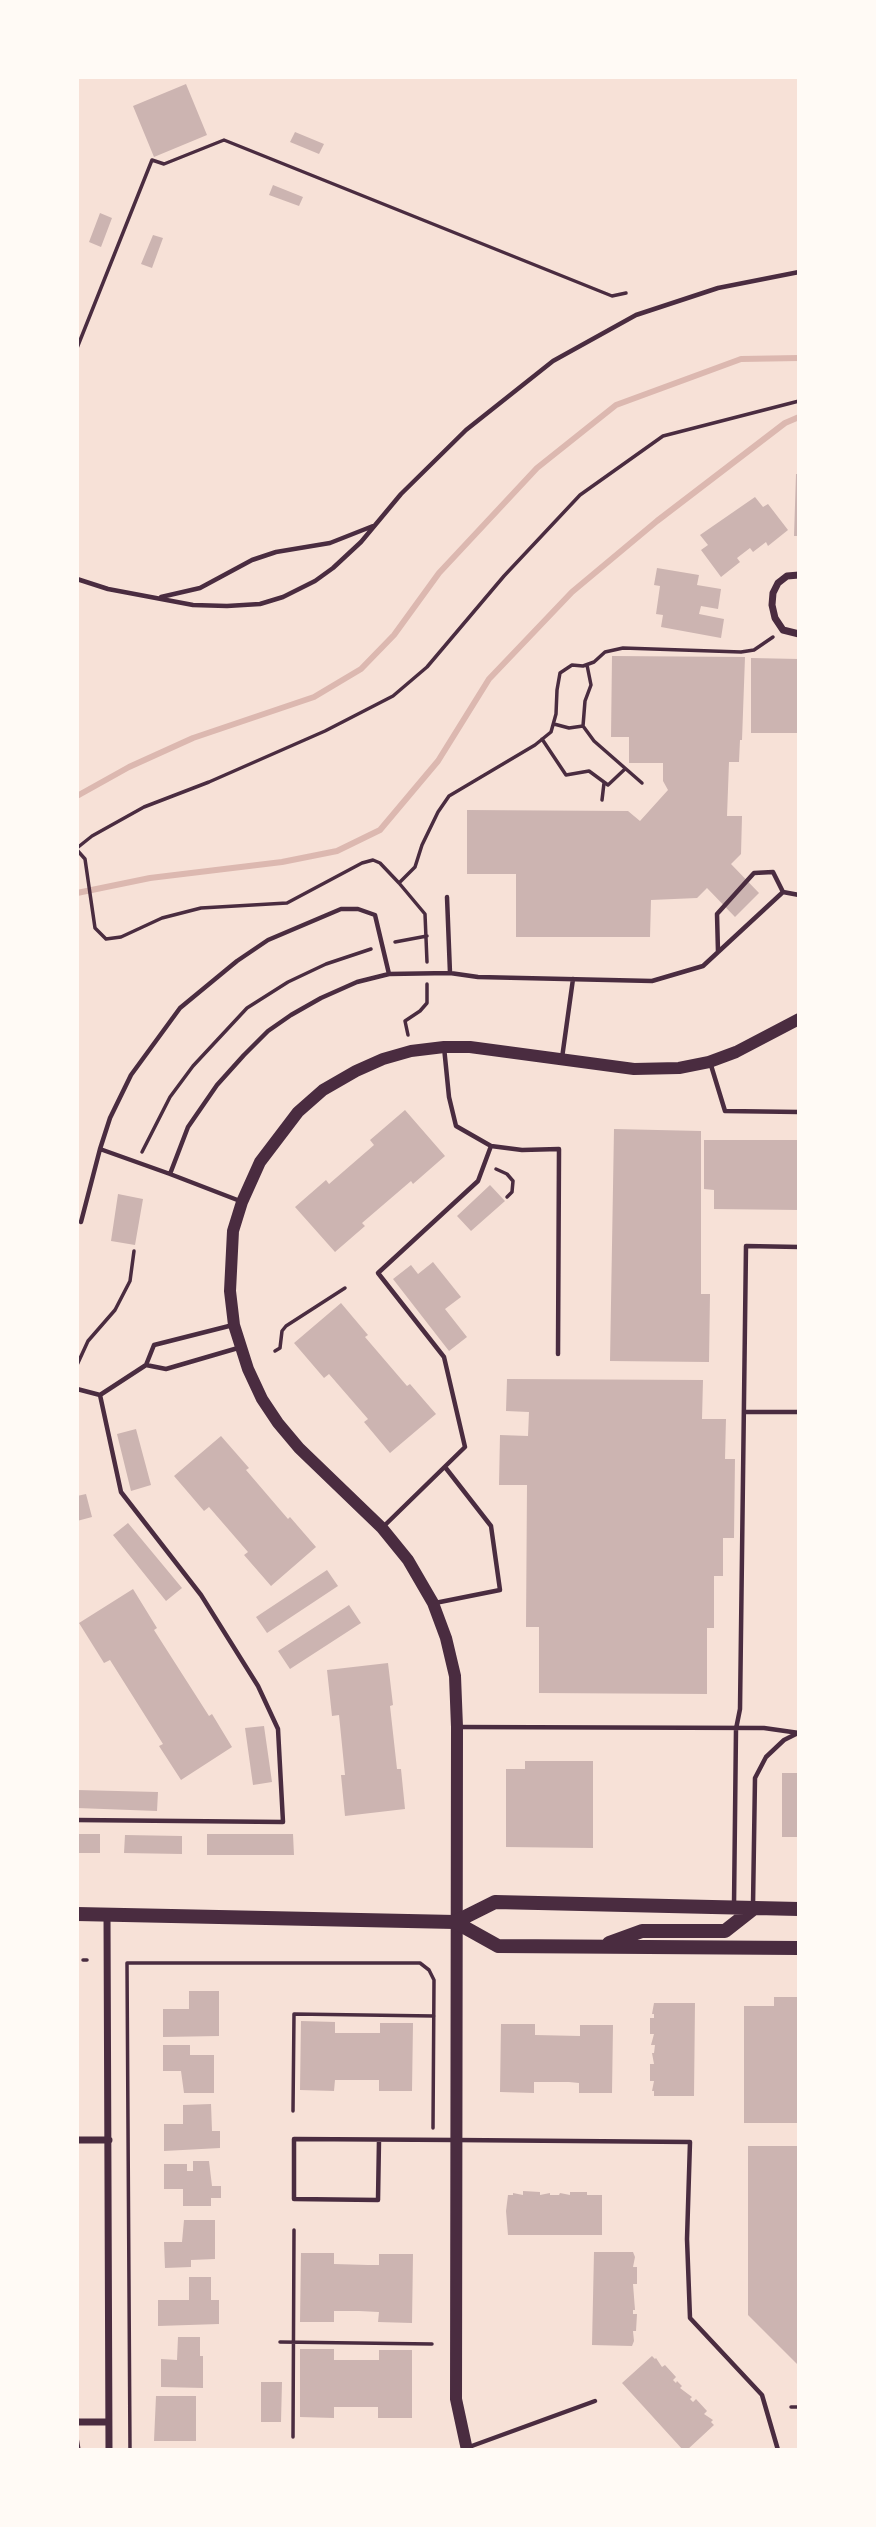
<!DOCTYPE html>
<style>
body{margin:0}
#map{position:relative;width:876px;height:2527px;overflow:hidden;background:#f7e1d7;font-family:Georgia,serif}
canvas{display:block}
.frame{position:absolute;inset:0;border:79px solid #fffaf5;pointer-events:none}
</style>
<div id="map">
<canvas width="876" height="2527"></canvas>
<div class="frame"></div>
</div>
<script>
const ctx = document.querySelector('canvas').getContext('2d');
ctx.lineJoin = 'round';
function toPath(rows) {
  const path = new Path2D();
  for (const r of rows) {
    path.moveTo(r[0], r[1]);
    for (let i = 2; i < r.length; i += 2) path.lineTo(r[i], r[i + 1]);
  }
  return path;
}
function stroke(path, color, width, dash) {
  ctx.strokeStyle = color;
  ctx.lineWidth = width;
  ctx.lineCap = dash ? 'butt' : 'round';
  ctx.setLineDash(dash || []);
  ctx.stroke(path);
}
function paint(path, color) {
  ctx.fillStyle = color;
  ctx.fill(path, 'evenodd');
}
const stream = toPath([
 [77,796,129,767,193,738,314,697,361,669,394,635,439,573,537,468,616,405,741,359,799,358],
 [77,893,150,878,282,862,337,851,380,830,438,761,489,679,572,592,657,521,785,423,799,417]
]);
const building = toPath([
 [186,84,207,135,154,157,133,106],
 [295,132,324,144,319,154,290,142],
 [273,185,303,197,299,206,269,195],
 [100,213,112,218,101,247,89,242],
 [153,235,163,238,152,268,141,264],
 [796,474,799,474,799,536,794,536],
 [755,497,763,507,768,504,788,530,768,546,766,542,753,552,750,548,737,558,740,562,721,577,701,550,708,545,700,535],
 [657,568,699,575,697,585,721,589,718,609,701,606,699,614,724,619,721,638,661,627,663,615,656,614,660,586,654,585],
 [612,656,745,657,742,740,740,740,739,762,729,762,727,816,742,816,741,854,731,864,759,893,735,917,707,888,697,898,651,900,650,937,516,937,516,874,467,874,467,810,628,811,640,821,668,790,663,781,663,763,629,763,629,737,611,737],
 [751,658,799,659,799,733,751,733],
 [405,1110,445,1156,413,1184,411,1181,362,1223,365,1226,335,1252,295,1207,326,1180,329,1184,374,1145,370,1140],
 [614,1129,701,1131,701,1294,710,1294,709,1362,610,1361],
 [704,1140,799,1140,799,1210,714,1209,714,1190,704,1189],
 [490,1185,505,1201,471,1231,457,1216],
 [118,1194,143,1199,135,1245,111,1241],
 [433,1262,461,1297,445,1309,467,1337,449,1351,393,1279,411,1265,418,1274],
 [341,1303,368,1335,365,1337,407,1386,410,1384,436,1414,390,1453,364,1422,368,1419,329,1374,324,1378,294,1343],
 [507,1379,703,1380,702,1419,726,1419,725,1459,735,1459,734,1538,723,1538,723,1576,714,1576,714,1628,707,1628,707,1694,539,1693,539,1627,526,1627,527,1485,499,1485,500,1435,528,1436,529,1412,506,1411],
 [136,1429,151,1485,131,1491,117,1434],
 [221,1436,249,1468,246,1470,288,1519,290,1517,316,1547,271,1586,244,1555,248,1552,209,1507,204,1511,174,1476],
 [86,1494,92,1517,77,1521,77,1496],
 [128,1523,182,1588,166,1601,113,1535],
 [327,1570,338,1586,267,1633,256,1617],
 [133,1589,157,1628,154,1630,209,1716,212,1714,232,1747,181,1780,159,1746,163,1744,110,1660,104,1663,79,1623],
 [349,1605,361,1623,290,1669,278,1651],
 [388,1663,393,1705,390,1706,397,1769,401,1769,405,1809,345,1816,341,1775,345,1775,339,1715,332,1716,327,1670],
 [264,1726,272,1782,253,1785,245,1728],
 [525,1761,593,1761,593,1848,506,1847,506,1769,525,1769],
 [782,1773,799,1773,799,1837,782,1837],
 [77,1790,158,1792,157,1811,77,1808],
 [77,1834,100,1834,100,1853,77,1853],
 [207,1834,293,1834,294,1855,207,1855],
 [125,1835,182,1836,182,1854,124,1853],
 [189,1991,219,1991,219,2036,163,2037,163,2009,189,2009],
 [774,1997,799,1997,799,2123,744,2123,744,2006,774,2006],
 [654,2003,695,2003,694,2096,654,2096,654,2091,652,2091,654,2081,650,2081,650,2064,654,2064,652,2053,654,2053,655,2045,651,2045,654,2034,650,2034,650,2018,654,2018,654,2014,652,2014],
 [301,2021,335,2022,335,2033,380,2033,380,2023,413,2023,412,2091,379,2091,379,2080,335,2080,334,2091,300,2090],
 [501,2024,535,2024,535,2035,580,2036,580,2025,613,2025,612,2093,579,2093,579,2083,569,2082,534,2082,534,2093,500,2092],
 [163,2045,190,2045,190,2055,214,2055,214,2093,184,2093,181,2071,163,2071],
 [211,2104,212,2131,220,2131,220,2148,164,2151,164,2124,183,2124,183,2105],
 [748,2146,799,2146,799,2366,748,2315],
 [193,2161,209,2161,212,2186,221,2186,221,2198,211,2198,211,2206,183,2206,183,2189,164,2189,164,2164,187,2164,187,2171,193,2171],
 [523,2191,540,2192,540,2195,550,2193,550,2195,559,2195,560,2193,570,2195,570,2192,587,2192,587,2195,602,2195,602,2235,508,2235,506,2211,508,2195,513,2195,513,2193,523,2195],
 [184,2220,215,2220,215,2259,191,2260,191,2267,165,2268,164,2242,182,2242],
 [594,2252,633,2252,635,2257,633,2267,637,2267,637,2284,633,2284,635,2310,633,2310,633,2314,637,2314,636,2331,633,2331,634,2341,632,2346,592,2345],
 [301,2253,334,2253,334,2264,368,2265,379,2265,379,2254,413,2254,412,2323,378,2322,379,2312,359,2311,334,2311,334,2322,300,2322],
 [189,2277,211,2277,211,2300,219,2300,219,2324,158,2326,158,2300,189,2300],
 [178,2337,200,2337,200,2356,203,2356,203,2388,161,2387,161,2359,177,2360],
 [300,2349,334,2349,334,2360,379,2360,379,2350,412,2350,412,2418,378,2418,378,2407,334,2407,334,2418,300,2417],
 [652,2356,655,2359,656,2358,662,2367,665,2365,676,2377,673,2380,676,2383,677,2381,682,2386,680,2388,692,2397,690,2399,693,2402,696,2399,707,2411,704,2414,713,2420,711,2422,714,2425,687,2450,683,2450,622,2383],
 [261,2382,282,2382,281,2422,261,2422],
 [156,2396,196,2396,196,2441,154,2441]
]);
const path = toPath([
 [77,348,152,160,164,164,224,140,612,296,626,293],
 [554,724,569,728,583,726,585,701,591,685,587,665],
 [583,726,594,741,642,783],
 [542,739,566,775,589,771,608,785,625,769],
 [602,800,604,783],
 [77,848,92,836,144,807,209,782,325,731,393,696,427,667,504,576,580,495,663,436,799,401],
 [77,850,85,859,95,928,106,939,121,937,162,918,201,908,287,903,362,863,373,860,380,863,399,883,425,914,427,962],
 [399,883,415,867,422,845,438,812,449,796,535,745,551,732,556,714,557,690,560,673,572,665,583,666,594,662,605,652,623,648,741,652,754,650,773,637],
 [395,942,427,936],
 [408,1035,405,1021,420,1011,427,1003,427,984],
 [142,1152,170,1097,193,1066,247,1008,288,982,326,964,371,949],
 [496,1169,507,1174,513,1181,512,1192,507,1197],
 [275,1351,280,1348,282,1331,286,1326,345,1288],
 [77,1365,88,1341,115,1310,130,1281,134,1251],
 [83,1960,87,1960],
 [293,2111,294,2014,434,2016],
 [280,2342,432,2344],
 [791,2407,799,2407],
 [293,2437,294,2230],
 [77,2438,79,2450],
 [130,2450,127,1963,420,1963,429,1970,434,1980,433,2128]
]);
const service = toPath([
 [77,579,108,589,193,605,227,606,260,604,283,597,315,581,333,568,361,542,401,494,466,430,553,361,636,315,718,288,799,272],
 [161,597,200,588,252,560,276,552,330,543,373,526],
 [783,892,799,895],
 [447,897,450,973,478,977,652,981,703,966,783,892],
 [718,952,717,914,754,873,773,872,783,892],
 [444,1047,449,1097,456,1126,491,1146,522,1150,559,1149,558,1354],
 [562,1058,573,979],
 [710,1062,725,1111,799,1112],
 [170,1174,100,1149,110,1118,131,1075,180,1008,237,961,268,940,341,909,358,909,375,915,389,974],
 [240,1201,170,1174,188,1127,217,1085,244,1055,268,1031,291,1015,321,998,357,982,389,974,450,973],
 [81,1222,100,1149],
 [233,1325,154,1345,146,1365,166,1369,238,1348],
 [77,1389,100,1395,146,1365],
 [744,1412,799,1412],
 [384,1526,465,1447,444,1357,378,1273,478,1181,491,1146],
 [435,1603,500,1590,491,1526,445,1467],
 [457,1727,764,1728,799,1733],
 [77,1820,283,1822,278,1729,258,1686,201,1595,121,1492,100,1395],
 [734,1905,736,1729,740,1709,746,1246,799,1247],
 [753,1905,755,1778,766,1757,784,1740,798,1733],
 [379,2140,378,2200,294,2199,294,2139,456,2140,690,2142,687,2239,690,2318,762,2395,778,2450],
 [469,2447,595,2401]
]);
const minor = toPath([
 [799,575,787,576,778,583,773,593,772,605,775,618,783,630,799,634],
 [107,1915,109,2450],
 [77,2140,109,2140],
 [77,2422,108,2422]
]);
const tertiary = toPath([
 [467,2450,456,2399,457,1727,455,1676,446,1638,433,1603,408,1560,382,1528,299,1448,278,1423,262,1399,248,1369,234,1325,230,1291,233,1231,242,1202,260,1162,298,1112,323,1090,356,1071,383,1059,411,1051,444,1047,470,1047,634,1069,679,1068,709,1062,736,1052,799,1019]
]);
const primary = toPath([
 [77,1914,455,1922,495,1902,799,1909],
 [455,1922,498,1946,799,1948],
 [609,1943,642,1931,725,1931,753,1909]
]);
stroke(stream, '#dcb8b0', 6);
paint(building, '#ccb4b1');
stroke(path, '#4a2c40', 3.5);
stroke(service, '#4a2c40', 4.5);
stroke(minor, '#4a2c40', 7);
stroke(tertiary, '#4a2c40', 12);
stroke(primary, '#4a2c40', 14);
</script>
